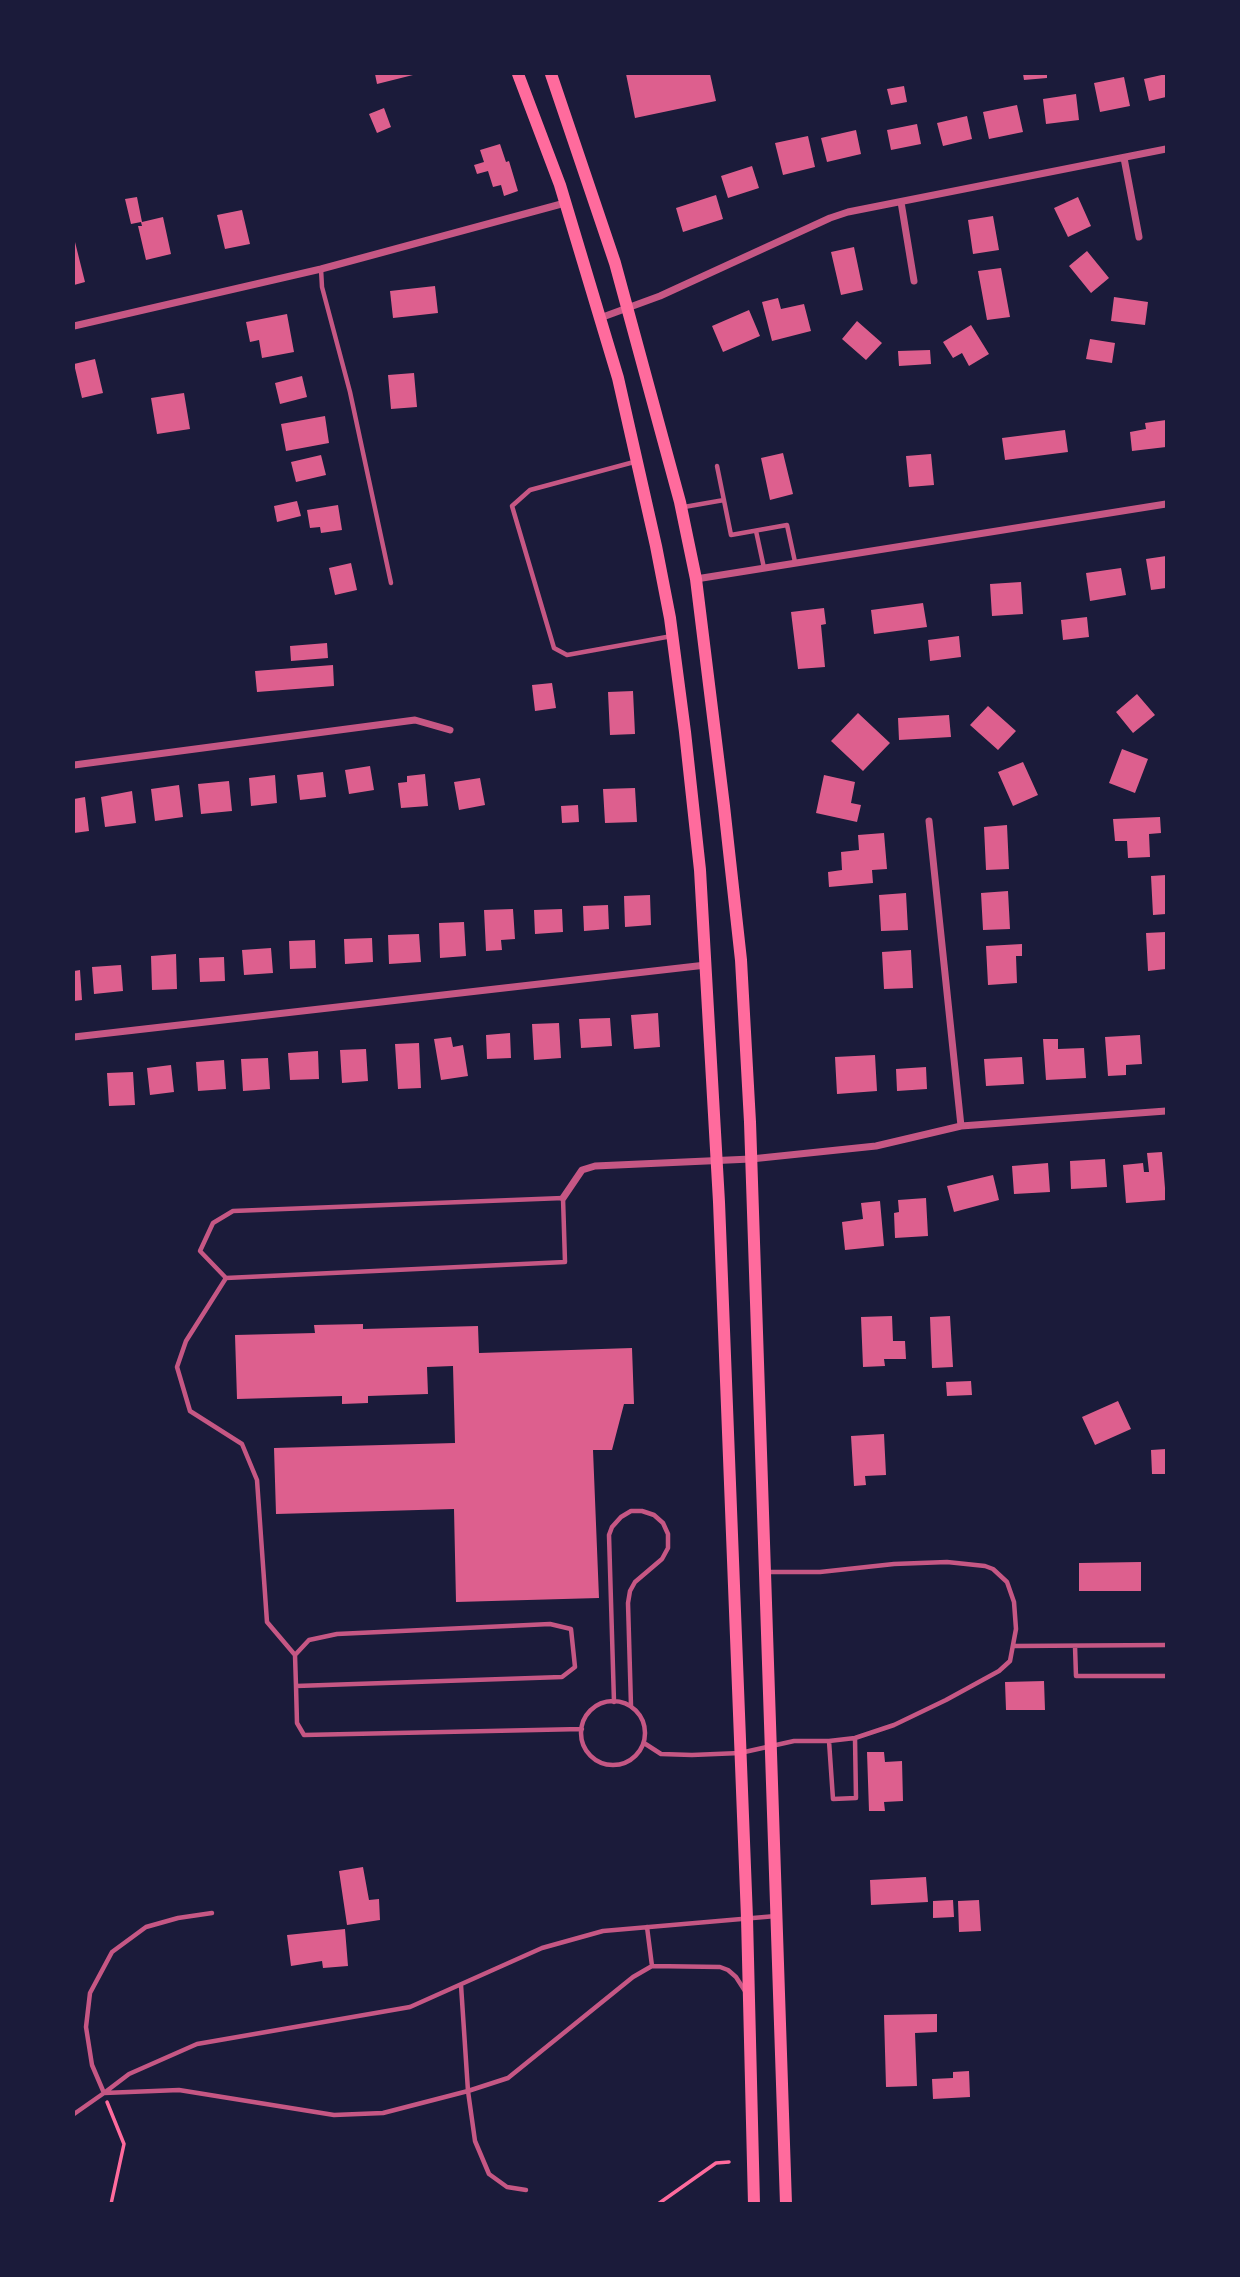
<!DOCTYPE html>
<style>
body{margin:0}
#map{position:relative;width:1240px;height:2277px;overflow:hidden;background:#1b1b3a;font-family:Arial,sans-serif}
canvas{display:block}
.frame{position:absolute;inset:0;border:75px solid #1b1b3a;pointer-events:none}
</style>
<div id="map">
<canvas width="1240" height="2277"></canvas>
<div class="frame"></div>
</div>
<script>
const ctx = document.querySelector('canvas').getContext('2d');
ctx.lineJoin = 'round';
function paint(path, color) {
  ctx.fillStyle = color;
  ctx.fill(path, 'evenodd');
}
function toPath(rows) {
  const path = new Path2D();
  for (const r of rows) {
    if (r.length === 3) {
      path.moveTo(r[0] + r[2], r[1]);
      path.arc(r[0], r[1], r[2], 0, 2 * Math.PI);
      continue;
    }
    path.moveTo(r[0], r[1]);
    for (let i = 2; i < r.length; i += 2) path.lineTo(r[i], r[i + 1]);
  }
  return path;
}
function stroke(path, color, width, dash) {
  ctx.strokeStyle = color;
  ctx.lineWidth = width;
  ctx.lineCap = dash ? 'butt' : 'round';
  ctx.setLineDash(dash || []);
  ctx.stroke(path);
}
const building = toPath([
 [375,74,417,74,377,84],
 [626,74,710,74,716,101,635,118],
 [1023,74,1047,74,1047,78,1024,80],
 [1166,74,1166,97,1149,101,1144,79],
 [1124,77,1130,106,1100,112,1094,83],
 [904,86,907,102,891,105,887,89],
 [1076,94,1079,120,1046,124,1043,99],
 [1017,105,1023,132,989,139,983,112],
 [384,108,391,127,377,133,369,114],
 [967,116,972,139,943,146,937,123],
 [917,124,921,144,891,150,887,130],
 [856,130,861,154,827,162,821,138],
 [808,136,815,167,783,175,775,143],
 [500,144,506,162,509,161,518,191,504,196,501,185,493,187,488,171,477,174,474,165,484,162,480,150],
 [752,166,759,188,728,198,721,176],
 [716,195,723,219,683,232,676,208],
 [137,197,142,222,163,217,171,254,146,260,138,226,142,226,141,222,131,224,125,199],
 [1078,197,1091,226,1068,237,1054,208],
 [242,210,250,244,225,249,217,215],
 [993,216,999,250,973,254,968,220],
 [74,238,85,282,74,285],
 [854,247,863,290,841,295,831,252],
 [1087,251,1109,278,1091,293,1069,266],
 [1001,268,1010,317,987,320,978,271],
 [435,286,438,313,393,318,390,291],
 [1114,297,1148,302,1145,325,1111,321],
 [778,298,781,309,804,304,811,331,772,341,762,302],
 [749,310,760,336,723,352,712,326],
 [287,314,294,352,262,358,259,340,250,342,246,322],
 [857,321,882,343,866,360,842,339],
 [971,325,989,354,969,366,962,353,953,358,943,342],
 [1090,339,1115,343,1112,363,1086,359],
 [930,350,931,364,899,366,898,351],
 [95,359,103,393,82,398,74,364],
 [414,373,417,407,391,409,388,375],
 [302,376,307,397,280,404,275,383],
 [184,393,190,429,157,434,151,398],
 [325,416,329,443,286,451,281,424],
 [1166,420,1166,447,1132,451,1130,432,1146,429,1145,423],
 [1065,430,1068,452,1005,460,1002,438],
 [783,453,793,494,770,500,761,458],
 [931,454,934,485,909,487,906,456],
 [321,455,326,475,296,482,291,462],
 [297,501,301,516,277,522,274,506],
 [338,505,342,530,321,533,320,527,310,528,307,510],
 [1166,556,1166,588,1151,590,1146,559],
 [351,563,357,590,335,595,329,568],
 [1121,568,1126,595,1090,601,1086,573],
 [1021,582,1023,614,992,616,990,584],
 [923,603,927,627,874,634,871,610],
 [824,608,826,624,821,625,825,667,798,669,791,612],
 [1087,617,1089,637,1063,640,1061,620],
 [959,636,961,657,930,661,928,640],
 [327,643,328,658,291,661,290,646],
 [333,665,334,686,257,692,255,671],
 [552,683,556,708,535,711,532,685],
 [633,691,635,734,610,735,608,692],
 [1137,694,1155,715,1133,733,1116,712],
 [988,706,1016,731,998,750,970,725],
 [858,713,890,743,863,771,831,741],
 [949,715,951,737,899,740,898,718],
 [1122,749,1148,759,1135,793,1109,783],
 [1023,762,1038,795,1013,806,998,772],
 [370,766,374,790,349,794,345,770],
 [323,772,326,797,300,800,297,775],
 [425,774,428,806,401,808,398,783,407,782,407,776],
 [275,775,277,803,251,806,249,778],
 [824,775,855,782,851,803,861,805,857,822,816,813],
 [480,778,485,805,459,810,454,782],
 [229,781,232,811,201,814,198,784],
 [179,785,183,817,155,821,151,789],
 [635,788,637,822,605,823,603,789],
 [132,791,136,823,105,827,101,797],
 [85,797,89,831,74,833,74,799],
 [578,805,579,822,562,823,561,806],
 [1160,817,1161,833,1149,834,1150,857,1128,858,1127,841,1115,841,1113,819],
 [1007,825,1009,869,986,870,984,827],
 [884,833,887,869,872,870,873,883,829,887,828,872,842,870,841,852,859,850,858,835],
 [1166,875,1166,914,1153,915,1151,876],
 [1008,891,1010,929,983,930,981,893],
 [906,893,908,930,881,931,879,895],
 [650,895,651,925,625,927,624,896],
 [608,905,609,929,584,931,583,906],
 [513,909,515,939,501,940,502,950,486,951,484,910],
 [562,909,563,932,535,934,534,910],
 [464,922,466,956,440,958,439,923],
 [1166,932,1166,969,1148,971,1146,933],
 [419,934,421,962,389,964,388,935],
 [372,938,373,962,345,964,344,939],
 [315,940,316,968,290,969,289,941],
 [1022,944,1022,956,1016,956,1017,983,988,985,986,946],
 [271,948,273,973,244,975,242,950],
 [911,950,913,988,884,989,882,952],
 [176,954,177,989,152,990,151,956],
 [224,957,225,981,200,982,199,958],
 [121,965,123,991,94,994,92,967],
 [80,970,82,1000,74,1001,74,971],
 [658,1013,660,1047,634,1049,631,1015],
 [610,1018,612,1046,581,1048,579,1019],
 [559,1023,561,1058,534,1060,532,1024],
 [510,1033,511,1058,487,1059,486,1035],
 [1140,1035,1142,1064,1126,1065,1126,1075,1108,1076,1105,1037],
 [451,1037,453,1047,463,1045,468,1076,441,1080,434,1039],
 [1043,1039,1058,1039,1058,1049,1084,1048,1086,1078,1046,1080],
 [419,1043,421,1088,398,1089,395,1044],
 [366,1049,368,1081,342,1083,340,1050],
 [318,1051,319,1079,290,1080,288,1053],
 [875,1055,877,1091,837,1094,835,1057],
 [1022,1057,1024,1084,986,1086,984,1059],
 [268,1058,270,1089,243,1091,241,1059],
 [224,1060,226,1089,198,1091,196,1062],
 [171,1065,174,1092,150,1095,147,1068],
 [926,1067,927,1089,897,1091,896,1069],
 [133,1072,135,1105,109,1106,107,1073],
 [1162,1152,1166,1200,1126,1203,1123,1165,1143,1163,1144,1172,1149,1172,1147,1153],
 [1105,1159,1107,1187,1071,1189,1070,1161],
 [1048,1163,1050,1192,1014,1194,1012,1166],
 [993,1175,999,1200,954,1212,947,1186],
 [926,1198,928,1236,895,1238,894,1213,899,1212,898,1200],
 [880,1201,884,1246,845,1250,842,1222,863,1219,861,1203],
 [892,1316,893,1341,905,1341,906,1359,884,1359,885,1366,863,1367,861,1317],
 [950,1316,953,1367,932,1368,930,1317],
 [363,1324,363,1329,478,1326,479,1353,632,1348,634,1404,624,1404,612,1450,593,1450,599,1598,456,1602,454,1509,276,1514,274,1448,455,1443,453,1366,427,1367,428,1394,368,1396,368,1403,342,1404,342,1396,237,1399,235,1335,315,1333,314,1325],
 [971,1381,972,1395,947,1396,946,1382],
 [1118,1401,1131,1429,1095,1445,1082,1417],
 [884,1434,886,1475,865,1476,866,1485,854,1486,851,1436],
 [1166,1449,1166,1474,1152,1474,1151,1450],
 [1141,1562,1141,1591,1079,1591,1079,1563],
 [1044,1681,1045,1710,1006,1710,1005,1682],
 [867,1752,884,1752,885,1762,902,1761,903,1801,884,1802,885,1811,869,1811],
 [363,1867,369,1900,379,1899,380,1920,347,1925,339,1871],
 [926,1877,928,1902,871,1905,870,1880],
 [953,1900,954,1917,933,1918,933,1901],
 [979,1900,981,1931,959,1932,958,1901],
 [345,1929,348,1966,323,1968,322,1961,291,1966,287,1935],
 [937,2014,937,2032,915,2033,917,2086,886,2087,884,2015],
 [969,2071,970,2097,933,2099,932,2079,953,2078,953,2072]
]);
const path = toPath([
 [107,2102,124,2144,111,2204],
 [658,2204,716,2163,729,2162]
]);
const service = toPath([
 [321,269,322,287,350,392,391,583],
 [634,462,530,490,512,506,554,648,567,655,672,636],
 [717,466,731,535,787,525,795,562],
 [684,507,724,500],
 [756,531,764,568],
 [563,1198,565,1262,226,1278,200,1251,213,1223,233,1211,563,1198],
 [226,1278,186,1341,177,1367,190,1411,242,1444,257,1480,267,1622,295,1655],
 [1014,1646,1166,1645],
 [1075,1646,1076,1676,1166,1676],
 [296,1686,562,1677,575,1667,571,1629,550,1624,337,1634,309,1640,295,1655,296,1686,297,1723,304,1735,582,1729],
 [613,1733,32],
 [614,1702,609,1535,612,1527,621,1517,631,1511,642,1511,654,1515,663,1523,668,1534,668,1548,662,1559,635,1582,630,1591,628,1603,631,1706],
 [829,1741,833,1799,856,1798,855,1738],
 [644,1743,661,1754,692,1755,740,1753,794,1741,829,1741,855,1738,894,1725,946,1700,999,1671,1010,1661,1016,1629,1014,1602,1007,1582,993,1569,985,1566,947,1562,894,1564,820,1572,765,1572],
 [647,1927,652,1966],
 [461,1985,468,2091,475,2141,489,2174,507,2187,526,2190],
 [745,1991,736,1977,728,1970,720,1967,652,1966,633,1977,508,2078,468,2091,383,2113,334,2115,179,2090,104,2093,129,2074,197,2044,410,2007,542,1948,603,1931,776,1916],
 [74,2114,104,2093,92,2065,86,2027,90,1993,112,1952,146,1927,178,1918,212,1913]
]);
const minor = toPath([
 [1124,158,1139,237],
 [901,202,914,281],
 [600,318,660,296,830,218,848,212,1166,149],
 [74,326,321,269,565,203],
 [696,579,1166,504],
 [74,765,415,720,450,730],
 [929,821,961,1126],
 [74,1037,706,965],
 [563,1198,582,1170,595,1166,751,1159,876,1146,961,1126,1166,1111]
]);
const secondary = toPath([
 [518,74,560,185,618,378,656,546,670,618,685,732,700,870,719,1202,747,1918,754,2204],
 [551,74,615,263,680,502,696,579,724,806,741,960,750,1122,786,2204]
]);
paint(building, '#dd5f8e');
stroke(path, '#ff6b9d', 3.5);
stroke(service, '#c65784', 4.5);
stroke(minor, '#c65784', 7);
stroke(secondary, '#ff6b9d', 12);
</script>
